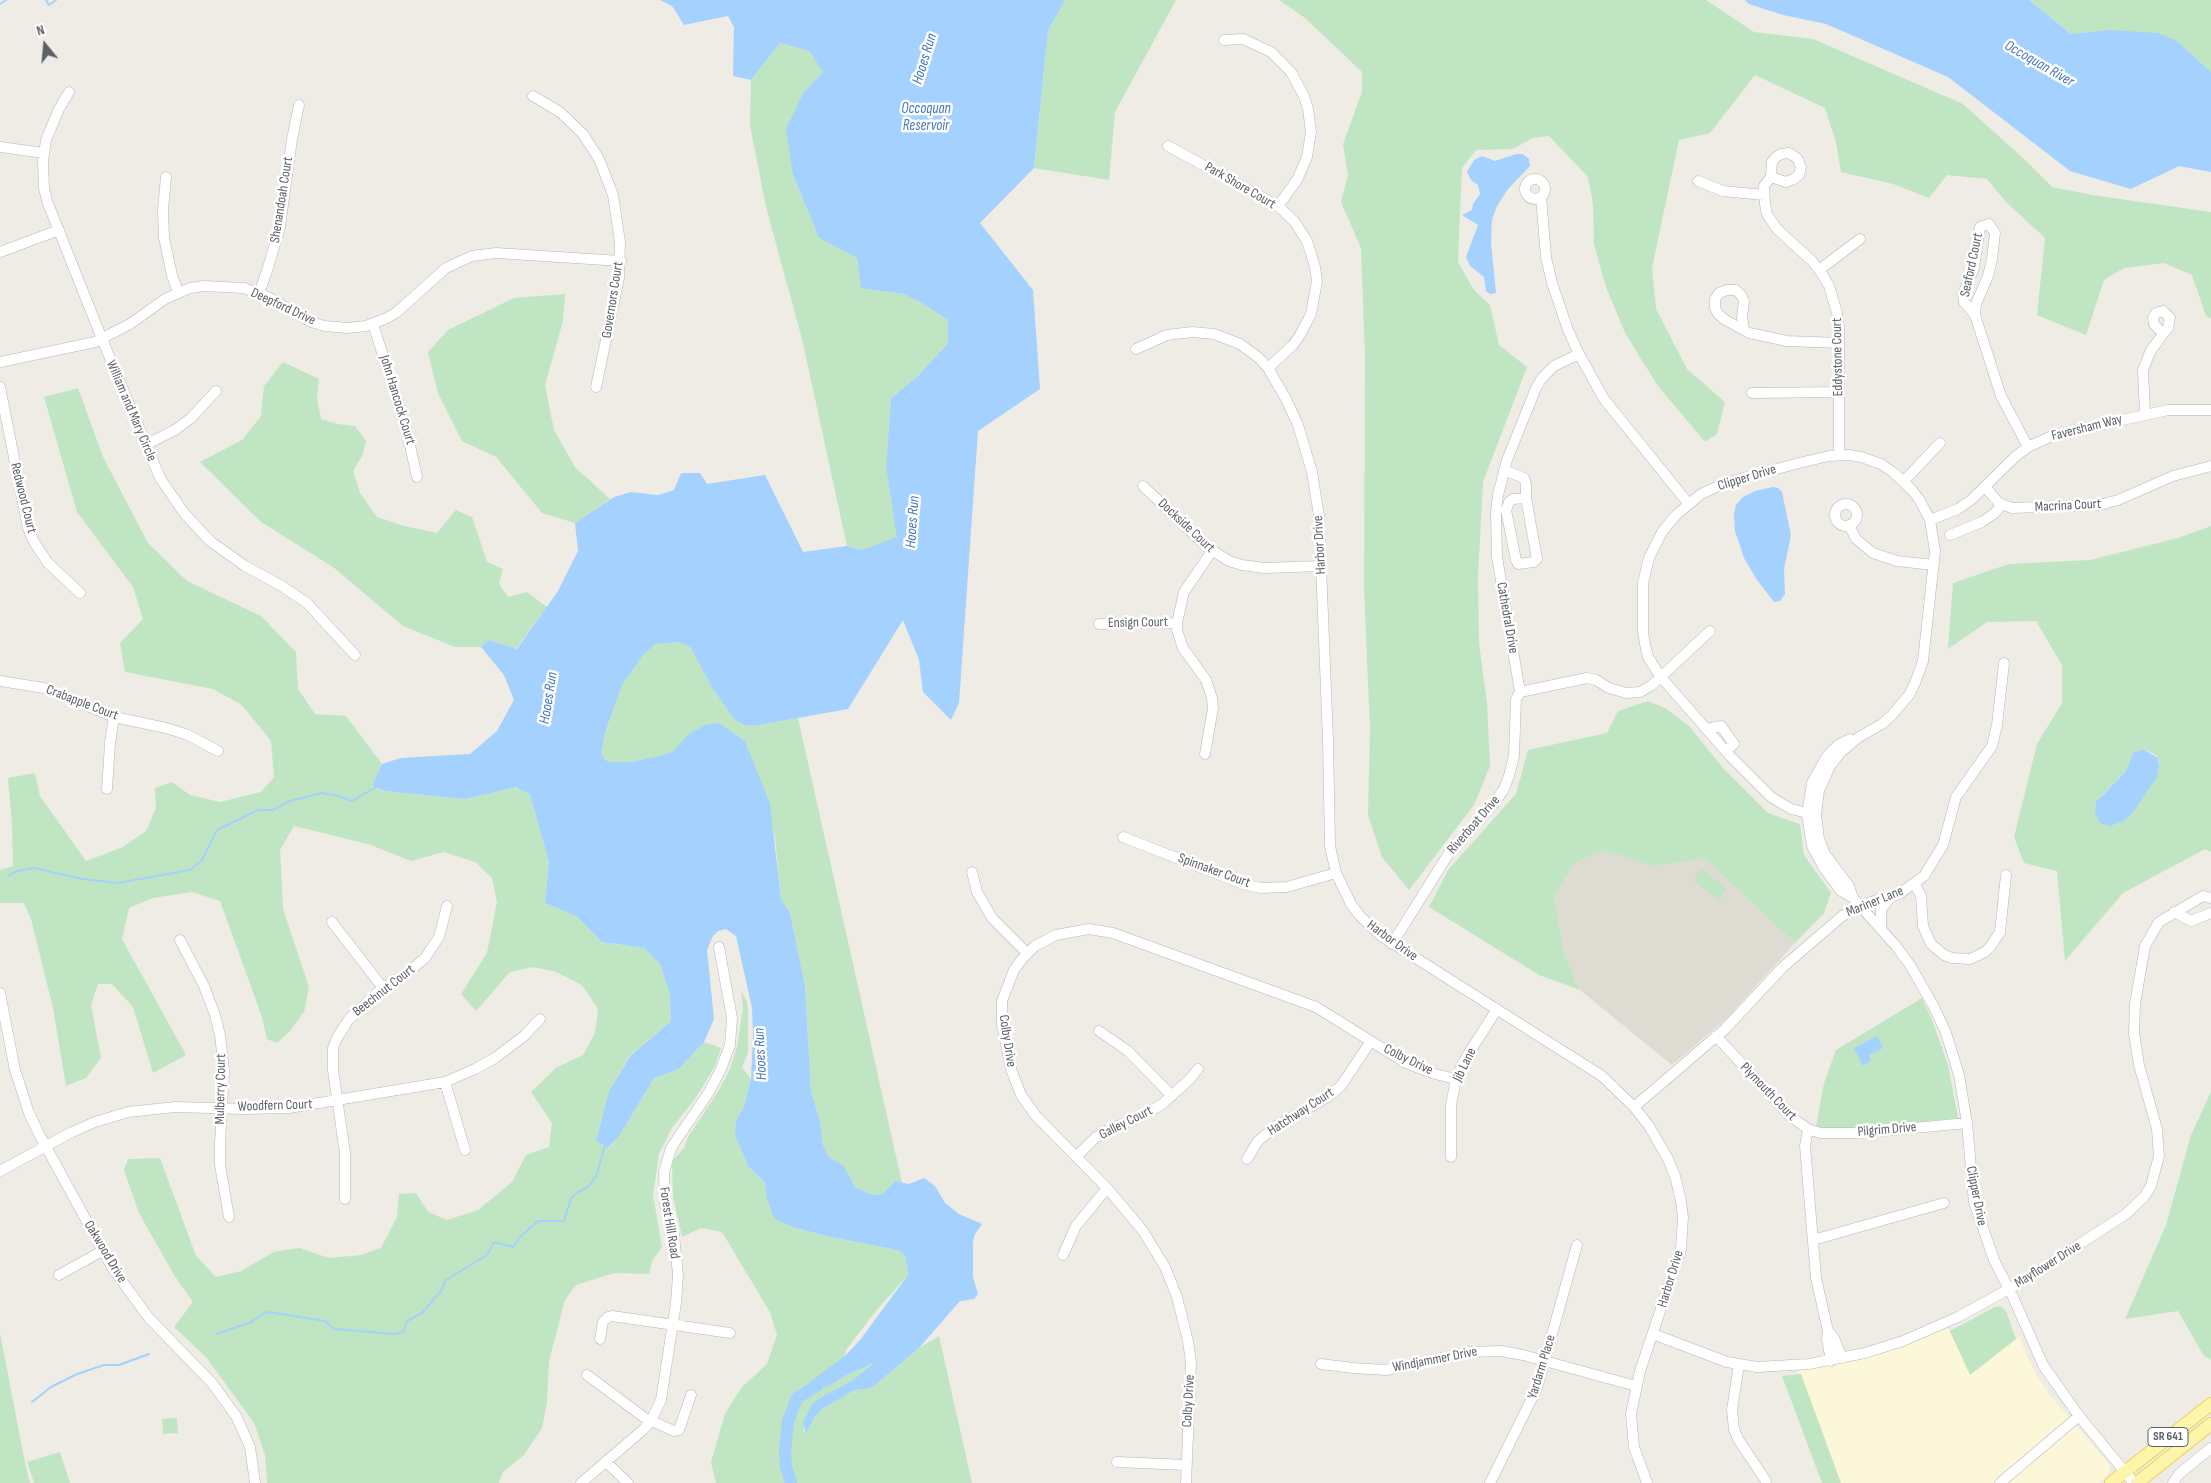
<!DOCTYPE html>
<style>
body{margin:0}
#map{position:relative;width:2211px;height:1483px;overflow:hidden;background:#eeece4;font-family:"Sofia Sans Condensed",sans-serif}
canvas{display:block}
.north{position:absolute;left:20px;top:20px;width:50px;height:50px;-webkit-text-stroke:4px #fff;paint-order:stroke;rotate:343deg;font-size:14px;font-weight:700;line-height:20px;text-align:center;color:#5c5f64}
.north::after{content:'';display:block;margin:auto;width:18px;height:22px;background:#5c5f64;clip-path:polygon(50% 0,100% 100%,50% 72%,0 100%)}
</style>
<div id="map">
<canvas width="2211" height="1483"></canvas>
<div class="north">N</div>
</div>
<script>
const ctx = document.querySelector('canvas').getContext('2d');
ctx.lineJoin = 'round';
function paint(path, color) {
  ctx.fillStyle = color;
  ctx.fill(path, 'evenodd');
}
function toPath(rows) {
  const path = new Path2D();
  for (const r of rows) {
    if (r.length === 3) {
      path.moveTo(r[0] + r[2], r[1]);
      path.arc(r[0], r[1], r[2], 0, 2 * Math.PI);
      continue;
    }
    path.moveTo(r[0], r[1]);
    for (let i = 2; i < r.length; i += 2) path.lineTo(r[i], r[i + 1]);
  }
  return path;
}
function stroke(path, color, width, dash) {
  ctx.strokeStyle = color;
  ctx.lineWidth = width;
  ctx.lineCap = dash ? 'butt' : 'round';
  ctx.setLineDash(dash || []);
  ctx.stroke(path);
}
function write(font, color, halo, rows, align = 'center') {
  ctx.font = font + ' "Sofia Sans Condensed",sans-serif';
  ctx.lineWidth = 5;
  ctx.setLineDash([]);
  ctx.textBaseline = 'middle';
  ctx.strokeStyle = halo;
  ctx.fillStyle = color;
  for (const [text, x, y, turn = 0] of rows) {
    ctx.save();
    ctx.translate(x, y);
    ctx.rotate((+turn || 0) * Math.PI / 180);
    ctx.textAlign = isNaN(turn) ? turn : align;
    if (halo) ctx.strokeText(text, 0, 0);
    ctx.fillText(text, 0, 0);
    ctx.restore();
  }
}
const commercial = toPath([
 [1948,1328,1970,1375,2019,1337,2036,1375,2050,1395,2108,1463,2110,1469,2108,1475,2099,1483,1837,1483,1798,1371,1880,1354,1912,1343]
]);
const education = toPath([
 [1602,851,1630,858,1650,866,1705,859,1795,943,1727,1018,1672,1065,1580,990,1565,956,1554,898,1574,863]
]);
const green = toPath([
 [1065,0,1176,0,1115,112,1109,180,1034,168,1048,31],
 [1279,0,1706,0,1754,32,1813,39,1963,104,2024,159,2052,187,2092,195,2211,212,2211,318,2206,316,2192,275,2164,263,2124,268,2104,280,2086,335,2037,315,2045,238,2006,202,1987,179,1947,175,1929,198,1893,184,1841,172,1836,142,1825,108,1755,75,1710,133,1679,140,1652,268,1656,309,1687,369,1725,402,1717,434,1705,442,1658,386,1625,333,1606,287,1594,244,1593,204,1588,177,1549,136,1533,138,1513,149,1476,150,1462,168,1458,262,1474,290,1490,305,1499,345,1527,367,1483,482,1478,576,1479,643,1487,703,1490,766,1474,805,1409,890,1382,857,1368,815,1370,728,1364,589,1365,358,1361,248,1341,202,1348,175,1343,144,1362,92,1362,72,1305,18],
 [2029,0,2211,0,2211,72,2177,41,2109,30,2071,34],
 [780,43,809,51,823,72,804,92,793,175,819,238,858,258,862,288,903,294,920,302,948,320,948,343,917,377,891,398,886,467,898,537,862,550,847,546,802,339,766,207,750,125,751,80],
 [565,294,563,321,545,385,554,430,575,467,610,499,575,523,542,513,496,457,462,441,438,393,428,352,448,330,514,298],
 [283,362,319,379,317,398,321,419,337,424,355,426,366,441,362,456,353,471,360,493,377,517,404,526,437,533,456,510,472,517,487,562,503,569,499,584,508,597,527,592,547,607,516,649,489,640,481,647,455,647,403,626,333,567,261,522,200,462,242,440,261,416,264,386],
 [78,388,103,457,148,543,187,581,261,616,296,652,298,689,315,714,346,716,382,764,372,787,385,791,465,799,516,787,530,795,549,862,545,903,576,916,602,942,644,948,660,964,670,994,671,1021,629,1056,609,1091,596,1141,609,1148,619,1136,654,1078,679,1069,704,1042,721,1048,715,1066,697,1096,672,1128,659,1154,653,1195,662,1247,652,1261,649,1274,614,1273,576,1285,565,1300,549,1361,547,1403,542,1428,524,1455,503,1472,499,1483,267,1483,265,1455,254,1423,206,1357,174,1327,193,1302,174,1275,139,1213,124,1170,128,1159,160,1158,196,1256,216,1277,241,1271,274,1252,299,1248,329,1258,361,1255,381,1248,397,1217,399,1194,416,1193,428,1212,447,1220,478,1210,512,1182,526,1155,549,1147,552,1123,531,1092,556,1068,583,1055,595,1033,598,1009,582,985,556,972,533,967,510,972,476,1011,461,994,487,953,497,902,492,878,475,862,444,852,411,861,371,845,294,826,280,850,283,909,309,987,304,1012,290,1031,277,1043,267,1039,262,1017,220,901,192,892,153,898,129,908,122,939,186,1055,153,1073,133,1007,112,984,98,984,91,1005,101,1058,86,1078,66,1086,53,1008,31,919,24,903,0,903,0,870,13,866,12,824,8,778,35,773,40,796,86,861,123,847,146,831,156,808,155,788,172,782,190,795,220,802,261,792,274,777,271,741,242,705,213,689,125,672,120,643,143,619,133,587,77,512,44,397],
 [2211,526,2211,852,2205,849,2123,893,2065,961,2057,871,2024,863,2014,837,2037,744,2062,703,2062,665,2036,621,1987,622,1948,649,1953,583,2009,564,2090,560,2178,538],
 [2143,749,2156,755,2159,761,2158,773,2133,811,2119,823,2101,796,2126,771,2133,753],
 [679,642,691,648,712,688,735,720,744,725,753,726,798,718,902,1183,895,1181,882,1194,873,1195,855,1187,844,1166,829,1157,823,1145,820,1121,811,1093,805,986,790,913,781,899,775,838,756,770,745,741,719,723,681,744,672,752,659,756,632,762,612,762,605,760,601,753,605,733,622,685,643,655,656,644],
 [1648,701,1665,708,1689,726,1724,769,1768,813,1800,824,1804,855,1831,893,1824,913,1795,943,1705,859,1650,866,1630,858,1602,851,1574,863,1554,898,1565,956,1580,990,1539,975,1429,907,1448,870,1516,794,1528,750,1607,733,1618,711],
 [1702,869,1727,889,1718,900,1693,880],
 [741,990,747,1002,748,1013,748,1053,742,1067,751,1079,744,1106,736,1121,735,1135,748,1166,765,1183,779,1221,792,1227,831,1237,898,1250,905,1255,908,1275,875,1312,846,1350,845,1356,808,1386,805,1393,829,1386,845,1376,876,1361,853,1380,823,1396,814,1403,805,1417,804,1430,806,1434,814,1418,822,1409,855,1390,874,1386,919,1348,939,1336,972,1483,716,1483,711,1462,725,1414,741,1388,767,1364,777,1335,770,1312,722,1232,701,1228,682,1237,673,1197,672,1165,673,1160,684,1148,688,1137,719,1090,730,1069,737,1047,743,1008],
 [1922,998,1932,1020,1948,1065,1958,1118,1836,1130,1816,1127,1824,1083,1836,1050],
 [2211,1092,2211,1360,2204,1356,2178,1311,2125,1319,2166,1225,2191,1135],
 [2000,1306,2006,1311,2016,1339,1970,1375,1950,1331,1995,1307],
 [0,1333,25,1463,30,1483,0,1483],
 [1801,1374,1841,1483,1822,1483,1782,1376],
 [177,1418,178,1433,163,1434,162,1419],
 [60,1452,70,1483,34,1483,27,1462]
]);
const water = toPath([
 [660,0,1065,0,1048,31,1034,168,980,223,1033,290,1040,389,978,431,959,703,951,720,923,692,919,660,903,620,848,709,753,726,744,725,735,720,712,688,691,648,679,642,656,644,643,655,622,685,605,733,601,753,605,760,612,762,632,762,659,756,672,752,689,734,705,725,719,723,745,741,770,804,781,899,790,913,805,986,811,1092,820,1121,823,1145,829,1157,844,1166,855,1187,873,1195,882,1194,895,1181,909,1184,924,1178,935,1186,945,1203,959,1214,982,1224,975,1234,973,1241,973,1277,978,1294,974,1299,960,1301,919,1348,874,1386,870,1388,855,1390,822,1409,814,1418,806,1434,803,1422,812,1404,823,1396,853,1380,875,1362,845,1376,829,1386,804,1393,808,1386,811,1381,845,1356,860,1340,908,1275,905,1255,898,1250,831,1237,792,1227,779,1221,773,1216,767,1198,765,1183,748,1166,735,1135,736,1121,744,1106,751,1079,753,1034,752,1008,736,936,726,929,718,931,713,936,707,950,714,1019,704,1042,679,1069,654,1078,619,1136,608,1148,596,1141,609,1091,630,1056,671,1021,670,994,660,964,644,948,602,942,576,916,545,903,549,862,530,795,516,787,465,799,385,791,372,786,382,764,401,758,470,754,497,731,514,700,504,675,481,647,489,640,517,649,558,591,578,551,575,523,614,497,631,492,658,495,674,490,681,473,700,473,707,484,765,475,803,552,847,546,862,550,897,537,886,467,891,398,917,377,948,343,948,320,920,302,903,294,861,288,857,258,819,238,793,175,786,129,804,92,823,72,809,51,780,43,751,80,733,76,734,27,728,16,684,25,672,6],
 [1745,0,2029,0,2071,34,2109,30,2158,33,2177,41,2211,72,2211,172,2179,166,2131,189,2070,171,1948,77,1826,24,1783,15,1749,4],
 [1516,154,1523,154,1529,159,1530,166,1508,189,1497,206,1492,220,1491,243,1496,293,1490,294,1486,291,1484,277,1470,266,1466,257,1478,225,1462,215,1472,210,1473,204,1480,194,1478,185,1471,180,1467,172,1474,160,1482,156,1495,161],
 [1773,487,1778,488,1782,492,1791,535,1784,569,1785,594,1780,601,1774,602,1757,580,1744,558,1735,531,1734,514,1736,505,1743,497,1755,491],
 [2143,749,2158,758,2159,766,2157,777,2133,812,2124,821,2110,826,2100,823,2095,812,2096,802,2126,771,2133,753],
 [1877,1036,1883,1048,1869,1055,1871,1061,1863,1066,1854,1048]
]);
const stream = toPath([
 [46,0,49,5,56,0],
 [0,4,6,0],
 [8,876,17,871,34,868,83,879,118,883,190,870,202,860,217,830,258,810,273,810,290,801,322,793,339,796,352,801,376,787],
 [217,1334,251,1322,261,1315,269,1312,325,1321,334,1329,396,1334,404,1331,407,1321,422,1313,441,1291,446,1280,487,1255,494,1242,513,1247,519,1238,538,1221,564,1221,571,1198,578,1192,588,1187,596,1177,605,1145],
 [32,1402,51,1387,77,1374,104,1365,119,1365,149,1354]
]);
const river = toPath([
 [791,1483,786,1467,785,1451,788,1421,797,1398,818,1385]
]);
const minor = toPath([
 [1224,40,1243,39,1271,52,1291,72,1304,96,1308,109,1311,132,1307,157,1297,180,1278,206],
 [69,92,59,109,46,140,43,161,44,188,47,201,102,339,160,478,184,513,210,541,245,566,280,585,307,603,355,655],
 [533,96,560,112,583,134,599,159,613,195,620,242,619,278,596,387],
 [1168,146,1278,206,1294,221,1307,241,1315,267,1317,281,1311,314,1300,335,1293,345,1268,368],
 [0,147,44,153],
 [166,177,163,210,164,238,172,275,178,292],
 [1771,177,1786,182,1794,179,1799,175,1801,167,1797,158,1789,153,1781,154,1776,157,1772,162,1771,177,1764,186,1765,204,1767,214,1777,229,1812,261,1822,274,1829,286,1837,313,1839,326,1839,455],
 [1535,189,10],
 [1698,181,1723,191,1764,195],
 [1541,197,1546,257,1552,283,1568,330,1579,354,1604,399,1688,503],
 [1989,224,1995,233,1992,259,1988,276,1976,304,1975,315,1964,302,1963,294,1974,268,1980,227,1989,224],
 [0,252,59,230],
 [1819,270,1860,239],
 [259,293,267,271,280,227,292,139,299,105],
 [2163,311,2170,318,2168,328,2163,334,2154,324,2153,318,2156,313,2163,311],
 [1975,315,2001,396,2028,447],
 [373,324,407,432,417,477],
 [1744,329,1742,317,1744,301,1741,295,1736,290,1727,290,1719,293,1715,299,1715,308,1718,314,1724,319,1749,333,1787,341,1839,343],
 [1136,349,1167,335,1192,332,1214,334,1240,344,1259,358,1268,368,1286,399,1298,425,1312,472,1319,516,1328,740,1330,846,1336,873,1351,904,1360,916,1381,936,1602,1076,1634,1107,1649,1126,1668,1159,1675,1176,1681,1201,1683,1217,1681,1249,1640,1371,1631,1414,1634,1447,1647,1483],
 [0,362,95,342,130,324,165,299,190,288,204,286,244,288,270,298,311,322,325,326,347,328,366,326,387,318,397,312,446,268,472,256,496,253,621,261],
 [0,387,28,528,34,542,48,563,80,593],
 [1752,393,1839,392],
 [2145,414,2143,370,2150,352,2163,334],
 [145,445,175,430,191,418,216,391],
 [1504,470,1524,478,1526,484,1526,498,1537,559,1533,562,1518,564,1516,560,1506,510,1509,502,1513,499,1526,498],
 [1904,481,1940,443],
 [1143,486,1207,547,1229,561,1242,565,1264,568,1321,566],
 [1986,488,1999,503,2012,508,2100,505,2118,500,2173,476,2211,466],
 [1846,515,11],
 [1930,520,1958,509,1971,500,2016,456,2028,447,2054,435,2168,410,2211,410],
 [1849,525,1856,539,1873,553,1897,561,1934,565],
 [1950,535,1982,522,1995,513,2001,505],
 [1099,624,1177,623],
 [0,681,44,688,114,717,166,728,188,735,218,751],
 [1520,692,1497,557,1496,512,1498,495,1507,460,1536,388,1542,378,1554,366,1579,354],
 [1520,692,1587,678,1596,680,1609,688,1626,693,1640,692,1652,685,1710,631],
 [1706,729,1721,726,1734,744,1726,751],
 [1850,739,1838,745,1827,756,1812,783,1807,814,1812,846,1824,868,1841,891,1853,898,1896,946,1910,965,1934,1007,1946,1033,1959,1075,1967,1123,1974,1202,1994,1260,2013,1297,2043,1365,2079,1416,2134,1483],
 [1205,754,1213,708,1212,698,1206,680,1183,648,1177,630,1177,623,1184,592,1212,551],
 [107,789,110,743,114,717],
 [1816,815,1791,809,1771,797,1730,756,1660,676,1648,657,1645,644,1643,632,1643,583,1649,558,1662,532,1676,515,1701,494,1725,483,1799,463,1829,456,1849,455,1861,457,1881,464,1894,473,1911,489,1919,499,1930,520,1935,551,1923,661,1915,683,1909,695,1892,715,1882,724,1859,737,1840,753,1830,766,1819,791,1816,815,1819,839,1825,854,1849,886,1853,898],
 [1123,837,1243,884,1261,888,1287,887,1336,873],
 [972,872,977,892,992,918,1027,953],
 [1915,884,1921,896,1923,926,1931,944,1944,955,1952,958,1970,959,1985,952,1991,946,2000,932,2006,875],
 [2174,912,2191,921,2211,913],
 [332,922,383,988],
 [1881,928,1881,909,1892,896],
 [180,940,204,986,215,1015,220,1035,224,1070,220,1143,220,1165,229,1217],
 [1392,944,1451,850,1492,806,1504,789,1509,776,1514,756,1516,699,1520,692],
 [0,993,15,1070,29,1113,39,1134,113,1269,149,1318,212,1383,236,1416,250,1447,255,1483],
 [1099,1031,1128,1051,1172,1096],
 [1716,1036,1790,1116,1808,1129,1820,1133,1861,1133,1967,1123],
 [445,1082,465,1150],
 [1634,1107,1725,1029,1783,967,1841,917,1860,905,1899,894,1924,876,1943,845,1956,797,1992,746,1997,725,2004,663],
 [1808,1129,1805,1146,1816,1278,1828,1331,1827,1339,1831,1361],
 [1076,1157,1095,1138,1106,1131,1137,1118,1161,1105,1189,1080,1198,1069],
 [1451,1157,1451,1105,1456,1079,1464,1061,1497,1009],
 [1247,1159,1258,1141,1276,1126,1326,1098,1341,1086,1371,1041],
 [0,1171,72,1132,95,1122,128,1112,175,1107,245,1109,289,1108,445,1082,475,1069,495,1058,524,1036,540,1019],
 [345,1199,345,1153,333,1070,333,1048,337,1038,349,1019,378,992,406,974,425,958,439,937,447,906],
 [1813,1240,1944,1203],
 [1063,1255,1076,1226,1107,1188],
 [59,1275,102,1251],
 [1828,1331,1834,1338,1842,1358],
 [1653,1334,1727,1362,1757,1367,1809,1364,1865,1353,1903,1341,1958,1317,2018,1284,2126,1214,2144,1197,2151,1186,2159,1156,2157,1129,2139,1065,2134,1033,2135,1004,2145,946,2159,922,2203,896,2211,898],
 [600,1339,603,1322,608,1317,612,1316,730,1333],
 [1321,1364,1353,1368,1386,1370,1469,1352,1501,1351,1523,1355,1636,1386],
 [1739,1364,1732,1410,1734,1429,1738,1439,1766,1481],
 [587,1375,645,1418,674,1431,679,1430,691,1395],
 [606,1462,628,1483],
 [1117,1462,1186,1465],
 [581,1483,644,1429,651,1421,661,1400,676,1303,678,1275,674,1235,665,1204,664,1172,671,1148,709,1092,721,1069,730,1045,732,1018,719,947],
 [1186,1483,1191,1363,1188,1341,1177,1297,1165,1267,1143,1231,1107,1188,1036,1116,1021,1095,1011,1069,1002,1024,1002,1001,1014,970,1022,959,1035,946,1056,935,1089,929,1113,933,1316,1007,1406,1063,1435,1074,1456,1079],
 [1490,1483,1537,1388,1577,1245],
 [2000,1483,2079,1416],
 [2173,1483,2179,1474,2211,1448]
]);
const major = toPath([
 [2111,1483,2211,1404],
 [2137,1483,2211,1424]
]);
const shields = [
 [2168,1437,40]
];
const shieldNames = [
 ["SR 641",2168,1437]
];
const streetNames = [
 ["Park Shore Court",1240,186,30],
 ["Shenandoah Court",282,200,-81],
 ["Seaford Court",1972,265,-78],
 ["Governors Court",613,300,-81],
 ["Deepford Drive",283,307,25],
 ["Eddystone Court",1838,357,-91],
 ["John Hancock Court",397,400,73],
 ["William and Mary Circle",131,411,67],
 ["Faversham Way",2087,428,-14],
 ["Clipper Drive",1747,478,-17],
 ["Redwood Court",23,498,76],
 ["Macrina Court",2068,506,-3],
 ["Dockside Court",1186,526,43],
 ["Harbor Drive",1320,545,-93],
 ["Cathedral Drive",1507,618,80],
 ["Ensign Court",1138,623,-1],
 ["Crabapple Court",82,703,21],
 ["Riverboat Drive",1474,825,-49],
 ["Spinnaker Court",1214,871,20],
 ["Mariner Lane",1875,902,-22],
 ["Harbor Drive",1392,941,36],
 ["Beechnut Court",384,991,-38],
 ["Colby Drive",1007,1041,81],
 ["Colby Drive",1408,1060,26],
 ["Jib Lane",1465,1065,-64],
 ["Mulberry Court",221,1089,-89],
 ["Plymouth Court",1768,1092,46],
 ["Woodfern Court",275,1106,-2],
 ["Hatchway Court",1301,1112,-33],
 ["Galley Court",1126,1123,-27],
 ["Pilgrim Drive",1887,1130,-5],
 ["Clipper Drive",1976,1196,79],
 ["Forest Hill Road",669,1223,81],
 ["Oakwood Drive",105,1252,59],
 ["Mayflower Drive",2048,1265,-32],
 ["Harbor Drive",1671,1279,-73],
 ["Windjammer Drive",1435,1360,-11],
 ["Yardarm Place",1542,1367,-73],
 ["Colby Drive",1189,1401,-87]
];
const waterNames = [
 ["Hooes Run",925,59,-73],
 ["Occoquan River",2039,64,30],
 ["Occoquan",926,109],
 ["Reservoir",926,126],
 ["Hooes Run",913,522,-86],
 ["Hooes Run",549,698,-81],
 ["Hooes Run",761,1054,-93]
];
paint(commercial, '#fdf7d9');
paint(education, '#dedbd2');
paint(green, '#c0e5c3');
paint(water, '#a4d1fd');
stroke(stream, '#a4d1fd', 2);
stroke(river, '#a4d1fd', 12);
stroke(minor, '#b4b6bb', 11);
stroke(major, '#efcf5c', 14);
stroke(minor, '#fff', 10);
stroke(major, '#fdf5a9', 12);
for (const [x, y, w] of shields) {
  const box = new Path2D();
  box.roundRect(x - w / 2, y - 9.5, w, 19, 4);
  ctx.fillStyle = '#fff';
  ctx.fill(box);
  stroke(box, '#5c5f64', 1);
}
write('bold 12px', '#5c5f64', null, shieldNames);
write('14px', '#5c5f64', '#fff', streetNames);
write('italic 15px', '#4476b8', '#fff', waterNames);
</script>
